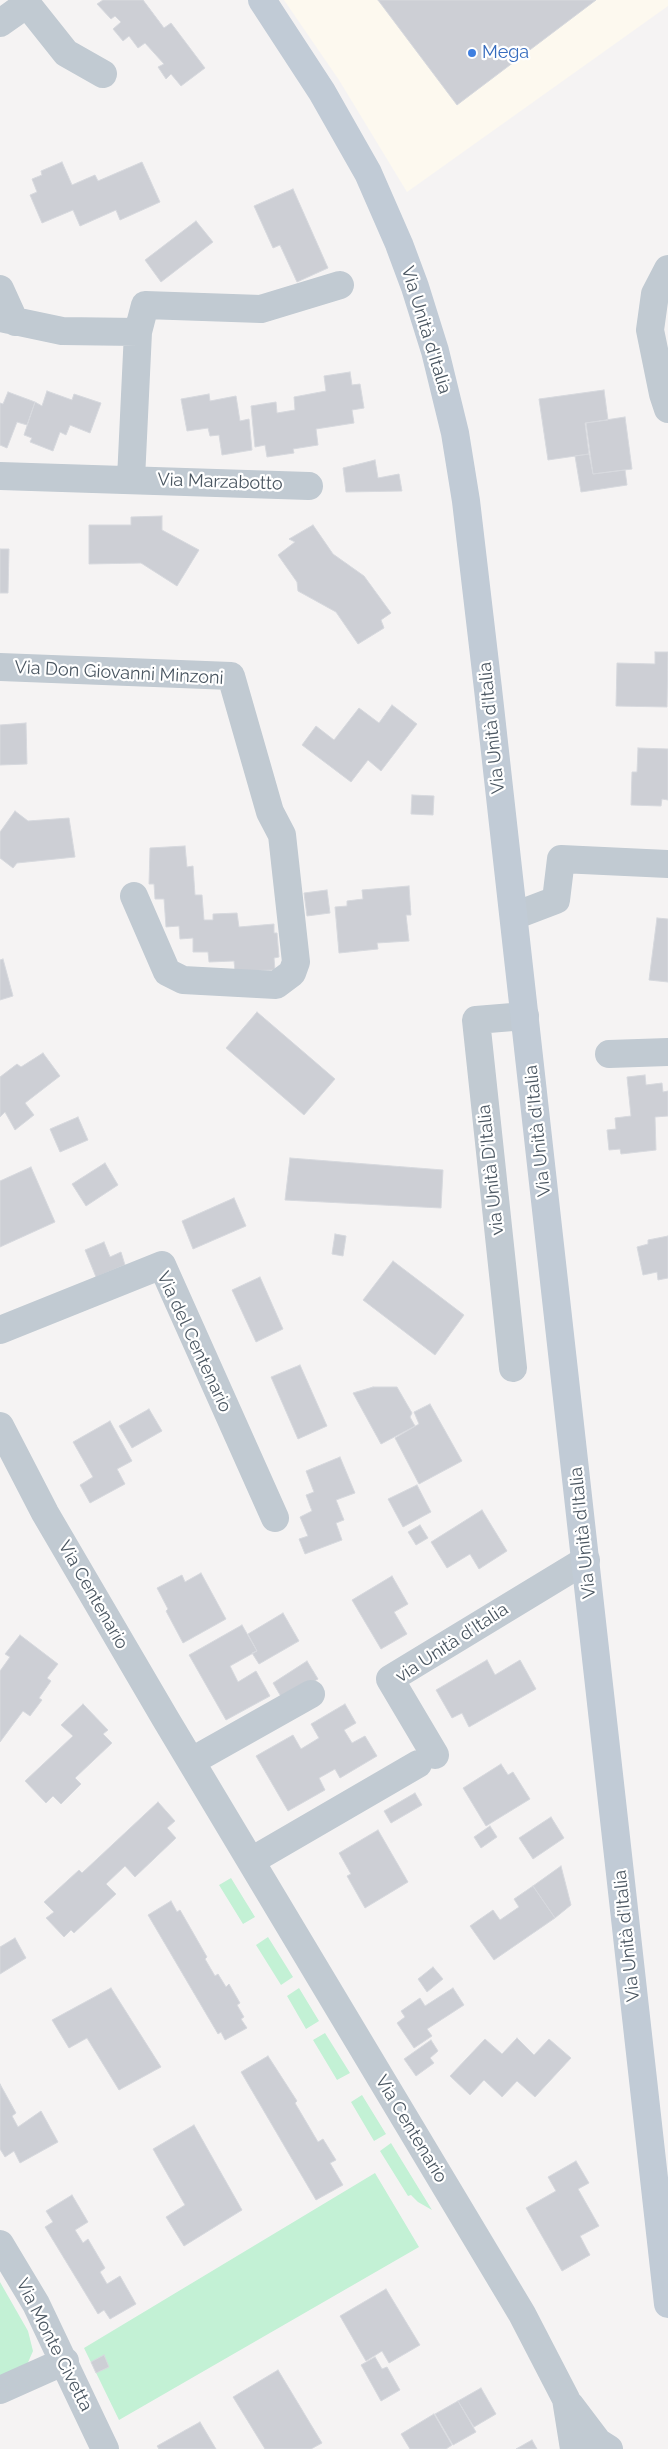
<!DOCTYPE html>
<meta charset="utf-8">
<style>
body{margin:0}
canvas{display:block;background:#f5f3f3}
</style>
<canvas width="668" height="2449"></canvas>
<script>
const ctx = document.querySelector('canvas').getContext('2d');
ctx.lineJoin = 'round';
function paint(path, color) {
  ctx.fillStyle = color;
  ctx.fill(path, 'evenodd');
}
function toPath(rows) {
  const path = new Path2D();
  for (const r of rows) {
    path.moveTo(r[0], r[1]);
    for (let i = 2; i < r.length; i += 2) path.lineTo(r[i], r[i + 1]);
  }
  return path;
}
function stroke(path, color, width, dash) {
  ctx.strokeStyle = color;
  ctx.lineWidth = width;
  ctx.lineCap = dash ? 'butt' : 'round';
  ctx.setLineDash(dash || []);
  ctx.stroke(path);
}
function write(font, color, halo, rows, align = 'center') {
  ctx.font = font + ' Raleway,sans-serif';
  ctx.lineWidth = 4.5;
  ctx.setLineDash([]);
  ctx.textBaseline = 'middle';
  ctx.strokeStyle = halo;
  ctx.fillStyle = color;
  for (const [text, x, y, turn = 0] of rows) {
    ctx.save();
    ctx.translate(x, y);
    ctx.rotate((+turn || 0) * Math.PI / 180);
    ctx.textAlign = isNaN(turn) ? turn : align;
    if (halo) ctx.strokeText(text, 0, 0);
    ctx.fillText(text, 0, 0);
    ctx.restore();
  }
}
const commercial = toPath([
 [284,0,668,0,668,6,407,192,339,80]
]);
const green = toPath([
 [231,1878,255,1917,243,1924,219,1885],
 [268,1937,293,1977,281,1985,256,1945],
 [299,1988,319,2021,306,2029,287,1996],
 [325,2033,350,2073,337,2080,313,2040],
 [362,2095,386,2134,374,2141,351,2102],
 [391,2143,432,2210,418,2202,411,2195,408,2196,380,2151],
 [375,2173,419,2247,119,2420,84,2348],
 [0,2282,28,2331,33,2351,26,2367,0,2378]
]);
const building = toPath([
 [103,0,143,0,164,28,171,23,205,68,181,86,171,74,166,79,158,67,164,64,145,43,138,48,129,36,123,41,113,29,121,22,115,16,111,19,97,4,103,0],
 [378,0,596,0,457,105,378,0],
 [62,162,72,185,95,175,98,181,142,162,160,202,120,220,116,210,80,226,73,210,42,223,30,195,37,192,32,179,42,175,41,171,62,162],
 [293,189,328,268,297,282,280,245,273,248,254,206,293,189],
 [196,221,213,242,161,282,145,260,196,221],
 [350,372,352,385,360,384,364,408,352,410,354,423,316,429,318,445,293,449,294,453,267,457,265,445,255,447,251,406,276,402,277,413,295,410,294,397,326,391,324,376,350,372],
 [604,390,608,420,585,423,589,454,548,460,539,399,604,390],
 [47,391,72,400,74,394,101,403,90,433,70,425,66,435,60,432,53,451,30,442,32,438,24,435,35,402,42,406,47,391],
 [8,392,35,402,27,425,17,422,7,448,0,445,0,403,3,404,8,392],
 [209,394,210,401,236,396,240,421,249,419,252,450,222,455,219,435,210,436,208,428,187,431,181,399,209,394],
 [625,417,632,469,593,474,586,423,625,417],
 [589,454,593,474,625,470,627,485,581,492,575,456,589,454],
 [375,460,378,478,399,474,402,491,346,492,343,468,375,460],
 [162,516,162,530,199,550,177,586,141,563,89,564,89,525,131,525,131,517,162,516],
 [313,525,333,554,364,576,391,613,381,620,384,628,358,644,336,612,298,591,297,582,278,555,295,542,289,539,313,525],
 [0,549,9,549,8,593,0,593,0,549],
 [655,652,668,652,667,707,616,706,617,663,655,664,655,652],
 [392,705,417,724,381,771,368,760,351,782,302,745,316,726,334,740,359,708,379,723,392,705],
 [26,723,27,764,0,765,0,725,26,723],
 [638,748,668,749,668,800,662,799,661,806,631,805,632,772,637,772,638,748],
 [412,795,434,796,433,815,411,814,412,795],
 [15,811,28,821,69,818,75,857,17,863,13,868,0,858,0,832,15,811],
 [185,846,187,867,193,866,195,895,202,895,204,920,213,920,213,914,237,913,239,927,274,924,274,933,277,933,279,957,274,958,275,970,235,971,234,961,209,962,208,952,193,952,193,938,180,939,179,926,166,927,164,899,155,899,154,884,149,884,150,848,185,846],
 [409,886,411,915,406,915,409,941,377,943,378,949,339,953,335,907,347,906,347,901,363,899,362,890,409,886],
 [327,890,330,913,307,916,304,893,327,890],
 [657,918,668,919,668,982,649,980,657,918],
 [3,959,13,996,0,1000,0,960,3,959],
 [257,1012,335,1079,304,1115,226,1048,257,1012],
 [43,1053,60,1076,25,1103,34,1115,15,1130,5,1112,0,1117,0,1077,17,1064,21,1067,43,1053],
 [645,1075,646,1085,662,1083,663,1092,668,1091,668,1116,655,1117,656,1150,621,1154,620,1149,609,1150,607,1130,616,1129,615,1118,631,1116,627,1077,645,1075],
 [78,1117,88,1140,60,1152,50,1129,78,1117],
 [290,1158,443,1170,441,1208,285,1200,290,1158],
 [105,1163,118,1185,86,1206,72,1184,105,1163],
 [31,1167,55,1222,0,1247,0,1181,31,1167],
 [234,1198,246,1226,193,1249,182,1221,234,1198],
 [335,1234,346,1236,343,1256,332,1254,335,1234],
 [668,1236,668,1278,658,1280,657,1272,643,1275,637,1247,648,1244,648,1240,668,1236],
 [104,1242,110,1257,121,1252,125,1265,96,1277,85,1250,104,1242],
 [393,1261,464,1315,435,1355,363,1300,393,1261],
 [260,1277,283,1329,256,1342,232,1290,260,1277],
 [300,1365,327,1426,298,1439,271,1377,300,1365],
 [373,1387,397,1387,412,1413,410,1417,415,1426,381,1444,353,1393,373,1387],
 [430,1404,462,1461,419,1484,395,1438,419,1424,414,1412,430,1404],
 [149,1409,162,1431,132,1448,119,1426,149,1409],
 [110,1421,132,1461,117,1469,125,1484,90,1503,80,1485,93,1477,73,1442,110,1421],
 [340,1457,355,1493,336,1500,344,1520,336,1523,342,1540,305,1554,299,1539,308,1536,300,1517,312,1511,306,1495,314,1492,306,1471,340,1457],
 [417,1485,431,1512,403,1527,388,1499,417,1485],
 [482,1510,507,1551,479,1569,470,1554,447,1568,431,1542,482,1510],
 [420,1525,428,1538,416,1545,408,1532,420,1525],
 [201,1573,226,1619,183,1643,166,1611,168,1609,157,1588,182,1575,185,1582,201,1573],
 [392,1576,408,1604,394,1612,407,1634,381,1649,352,1600,392,1576],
 [283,1613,299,1641,259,1664,252,1653,257,1651,248,1634,283,1613],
 [242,1625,257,1651,230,1666,238,1682,256,1671,270,1696,226,1720,189,1655,242,1625],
 [20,1635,58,1664,47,1678,51,1681,39,1698,42,1700,30,1716,23,1711,0,1742,0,1671,10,1657,5,1654,20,1635],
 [487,1660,495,1675,520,1660,536,1689,469,1727,462,1713,452,1718,436,1690,487,1660],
 [307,1661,318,1679,283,1700,273,1683,307,1661],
 [83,1704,108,1730,103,1734,112,1743,75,1778,81,1784,61,1804,53,1796,46,1803,25,1781,73,1736,61,1725,83,1704],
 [345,1704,356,1723,344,1730,352,1743,365,1736,377,1756,340,1778,335,1769,319,1778,325,1790,288,1811,256,1756,293,1735,301,1749,319,1738,311,1724,345,1704],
 [501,1764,508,1775,513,1772,530,1799,486,1826,463,1788,501,1764],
 [415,1793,422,1805,391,1823,384,1811,415,1793],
 [158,1802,175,1821,167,1828,176,1838,135,1877,125,1866,106,1884,116,1894,74,1933,71,1930,64,1937,46,1918,54,1912,44,1902,79,1870,82,1873,158,1802],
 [551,1817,564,1838,533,1859,519,1838,551,1817],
 [490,1826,497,1837,481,1848,474,1837,490,1826],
 [378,1830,408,1882,365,1908,347,1876,351,1874,339,1853,378,1830],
 [561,1866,571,1905,555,1918,533,1886,561,1866],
 [533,1886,555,1918,494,1960,470,1926,493,1910,500,1920,519,1907,514,1899,533,1886],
 [171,1901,177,1912,180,1910,207,1957,205,1959,215,1976,218,1974,226,1987,229,1984,240,2003,237,2005,244,2017,241,2019,247,2028,225,2040,221,2032,218,2034,148,1915,171,1901],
 [15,1938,26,1958,0,1974,0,1947,15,1938],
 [433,1967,443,1979,427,1992,418,1979,433,1967],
 [111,1988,161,2067,119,2090,87,2038,69,2048,52,2020,111,1988],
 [453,1988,464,2005,427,2029,432,2036,414,2048,397,2023,405,2017,401,2011,420,1998,425,2006,453,1988],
 [517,2038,534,2055,549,2039,571,2058,535,2097,517,2081,502,2097,484,2080,470,2095,450,2076,485,2039,502,2054,517,2038],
 [431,2040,438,2051,430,2058,434,2063,416,2076,404,2059,431,2040],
 [268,2056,297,2101,295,2103,318,2142,323,2139,336,2160,330,2163,343,2185,316,2200,241,2072,268,2056],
 [0,2084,16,2113,12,2116,18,2127,41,2111,58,2142,20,2163,14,2151,5,2157,0,2149,0,2084],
 [194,2125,242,2210,184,2246,166,2217,185,2205,153,2149,194,2125],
 [576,2161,589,2183,578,2189,599,2226,580,2236,590,2255,562,2271,526,2208,556,2191,548,2177,576,2161],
 [72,2195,88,2222,75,2230,83,2243,88,2239,105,2268,100,2272,107,2284,120,2276,136,2304,110,2319,104,2310,98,2314,45,2227,53,2222,46,2211,72,2195],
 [386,2289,420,2345,389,2363,382,2351,366,2361,340,2316,386,2289],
 [104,2355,109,2367,96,2373,91,2362,104,2355],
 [375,2357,382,2369,387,2367,400,2390,381,2401,361,2365,375,2357],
 [278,2370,322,2443,311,2449,265,2449,233,2397,278,2370],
 [481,2388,496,2414,474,2427,458,2401,481,2388],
 [458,2401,476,2432,453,2445,435,2414,458,2401],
 [434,2414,452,2445,446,2449,410,2449,401,2434,434,2414],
 [200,2422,216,2449,159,2449,157,2446,200,2422],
 [532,2440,537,2449,516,2449,532,2440]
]);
const street = toPath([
 [0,23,27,4,66,53,103,74],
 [668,269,655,294,650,330,663,394,668,409],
 [0,289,15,322],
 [0,318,62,331,138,332,131,479],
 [138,332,145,305,261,309,340,285],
 [0,476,309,486],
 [0,667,231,676,270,812,282,835,296,962,292,973,276,985,183,980,167,972,134,896],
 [514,916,556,900,561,859,668,864],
 [609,1054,668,1052],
 [0,1330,162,1265,275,1518],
 [513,1368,476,1020,525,1016],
 [0,1426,45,1513,165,1718,522,2314,566,2399,574,2449],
 [435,1755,390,1679,586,1560],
 [192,1761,311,1694],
 [251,1861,418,1764],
 [0,2244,36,2304,105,2449],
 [0,2390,65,2361],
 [570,2405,598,2442,609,2449]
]);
const secondary = toPath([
 [262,0,322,92,368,173,399,244,415,287,435,351,455,433,466,501,488,689,668,2304]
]);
const markers = [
 [472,53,5,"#3f7fe0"]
];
const shopNames = [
 ["Mega",482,53]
];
const streetNames = [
 ["Via Unità d'Italia",426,330,73],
 ["Via Marzabotto",220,482,2],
 ["Via Don Giovanni Minzoni",119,673,3],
 ["Via Unità d'Italia",492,728,-96],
 ["Via Unità d'Italia",538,1131,-96],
 ["via Unità D'Italia",491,1170,-96],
 ["Via del Centenario",194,1342,65],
 ["Via Unità d'Italia",583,1533,-96],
 ["Via Centenario",93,1595,60],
 ["via Unità d'Italia",452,1643,-33],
 ["Via Unità d'Italia",627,1936,-96],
 ["Via Centenario",411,2129,59],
 ["Via Monte Civetta",54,2345,63]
];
paint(commercial, '#fdf9ef');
paint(green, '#c3f1d5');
paint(building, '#cdcfd5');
stroke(building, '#d7d9de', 1);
stroke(street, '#c1cad2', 28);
stroke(secondary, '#c1cbd6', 28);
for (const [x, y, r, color] of markers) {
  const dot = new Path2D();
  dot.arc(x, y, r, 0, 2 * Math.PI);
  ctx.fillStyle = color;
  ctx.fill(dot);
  stroke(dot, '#fff', 2);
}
write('18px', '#366cbe', '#fff', shopNames, 'left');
write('18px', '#4a5661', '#fff', streetNames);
</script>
